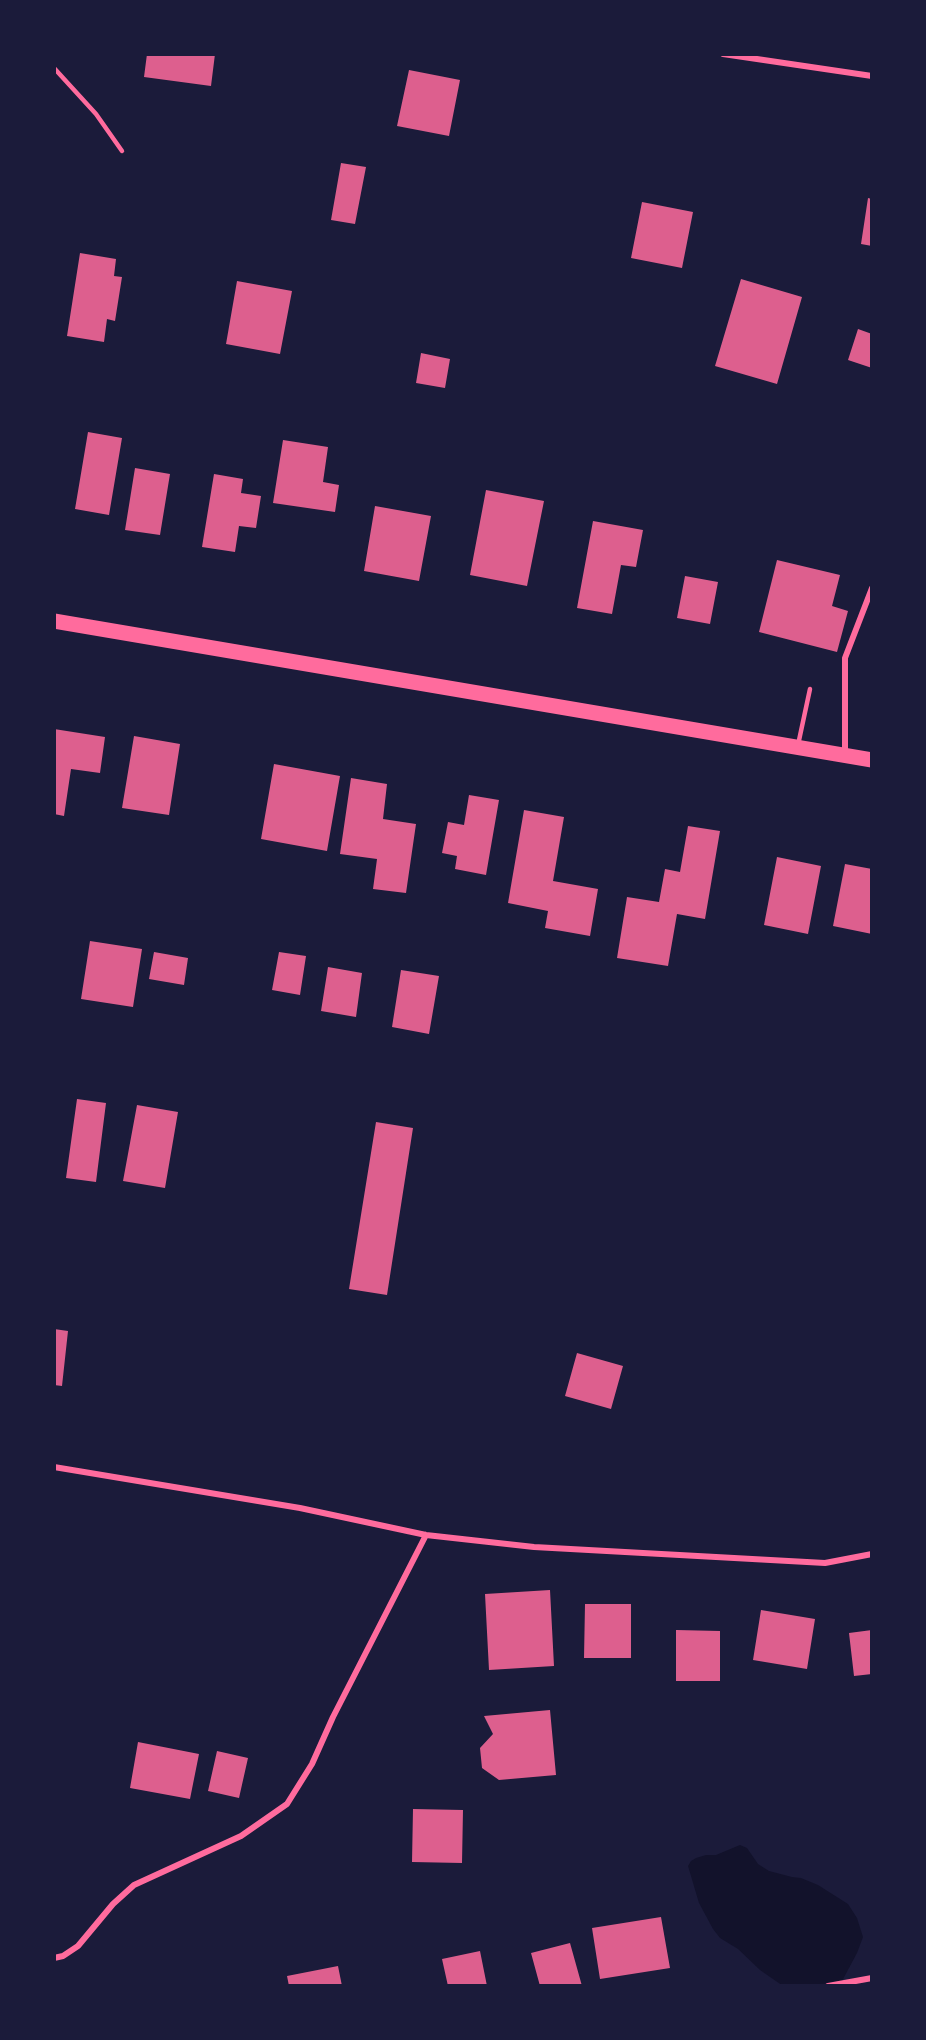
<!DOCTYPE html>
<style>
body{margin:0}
#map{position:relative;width:926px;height:2040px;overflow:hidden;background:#1b1b3a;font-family:"Fira Sans",sans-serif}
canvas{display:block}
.frame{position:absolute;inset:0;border:56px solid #1b1b3a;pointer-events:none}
</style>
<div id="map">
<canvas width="926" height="2040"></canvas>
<div class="frame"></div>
</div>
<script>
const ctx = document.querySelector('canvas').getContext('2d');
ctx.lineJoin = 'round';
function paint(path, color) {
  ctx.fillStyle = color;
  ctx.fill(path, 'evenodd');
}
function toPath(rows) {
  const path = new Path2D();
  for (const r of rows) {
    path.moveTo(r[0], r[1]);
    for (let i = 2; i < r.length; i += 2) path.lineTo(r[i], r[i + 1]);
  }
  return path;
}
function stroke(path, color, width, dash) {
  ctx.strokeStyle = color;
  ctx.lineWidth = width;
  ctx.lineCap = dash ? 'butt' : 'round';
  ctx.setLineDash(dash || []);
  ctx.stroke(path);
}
const water = toPath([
 [740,1845,747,1848,758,1864,769,1871,792,1877,801,1878,818,1885,848,1904,857,1918,863,1937,857,1953,841,1983,838,1986,783,1986,760,1970,738,1949,720,1938,713,1929,699,1903,688,1866,691,1861,696,1858,706,1855,716,1855]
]);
const building = toPath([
 [147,54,215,54,211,86,144,77],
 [409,70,460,80,449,136,397,126],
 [341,163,366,167,355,224,331,220],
 [868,198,872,199,872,246,861,244],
 [642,202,693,212,682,268,631,258],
 [80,253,116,259,114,276,122,277,115,321,107,319,104,342,67,336],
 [741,279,802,297,777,384,715,366],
 [237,281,292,291,280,354,226,344],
 [858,329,872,334,872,368,848,360],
 [421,353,450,359,445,388,416,383],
 [88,432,122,438,109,515,75,509],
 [283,440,328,447,323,482,339,485,335,512,273,503],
 [135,468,170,474,160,535,125,530],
 [214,474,243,479,241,493,261,496,256,528,239,526,235,552,202,547],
 [486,490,544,501,527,586,470,575],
 [375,506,431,516,419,581,364,571],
 [593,521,643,530,636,567,621,565,612,614,577,608],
 [777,560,840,575,832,606,848,611,837,652,759,632],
 [685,576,718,582,710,624,677,618],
 [54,729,105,737,100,773,71,769,64,816,54,814],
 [134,736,180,744,169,815,122,808],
 [274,764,340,776,327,851,261,839],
 [351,778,387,784,383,819,416,824,406,893,373,889,377,859,340,854],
 [469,795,499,800,486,875,455,869,457,856,442,853,448,822,464,825],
 [524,810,564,817,553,881,598,889,590,936,545,928,548,911,508,903],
 [688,826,720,831,705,919,677,914,668,966,617,958,627,897,659,902,665,869,680,872],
 [777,857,821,866,808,934,764,925],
 [845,864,872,869,872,934,833,926],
 [90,941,142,949,133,1007,81,999],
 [154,952,188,958,184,985,149,979],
 [279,952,306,956,300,995,272,990],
 [328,967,362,973,356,1017,321,1011],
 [401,970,439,976,429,1034,392,1027],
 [77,1099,106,1103,96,1182,66,1178],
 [137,1105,178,1112,165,1188,123,1181],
 [376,1122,413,1128,387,1295,349,1289],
 [54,1329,68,1331,62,1386,54,1385],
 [577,1353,623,1366,611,1409,565,1396],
 [550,1590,554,1666,489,1670,485,1594],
 [585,1604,631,1604,631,1658,584,1658],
 [761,1610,815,1619,807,1669,753,1660],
 [676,1630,720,1631,720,1681,676,1681],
 [872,1630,872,1674,854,1676,849,1633],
 [550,1710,556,1775,499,1780,482,1768,480,1748,493,1734,484,1716],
 [138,1742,199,1754,190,1799,130,1788],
 [217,1751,248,1758,239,1798,208,1791],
 [413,1809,463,1810,462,1863,412,1862],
 [661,1917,670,1968,600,1979,592,1928],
 [570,1943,582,1986,540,1986,531,1953],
 [480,1951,487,1986,448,1986,442,1959],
 [338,1966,342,1986,289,1986,287,1976]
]);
const service = toPath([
 [54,68,96,114,122,151],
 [798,745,810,689]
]);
const minor = toPath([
 [723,54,872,76],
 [845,755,845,658,872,588],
 [54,1467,300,1508,426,1535,534,1547,825,1563,872,1554],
 [54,1958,63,1956,78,1946,113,1904,134,1885,241,1836,287,1804,312,1764,333,1717,426,1535],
 [828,1986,872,1978]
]);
const primary = toPath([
 [54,621,872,760]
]);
paint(water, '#12122b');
paint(building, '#dd5f8e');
stroke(service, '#ff6b9d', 4.5);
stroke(minor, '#ff6b9d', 6);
stroke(primary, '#ff6b9d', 15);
</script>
